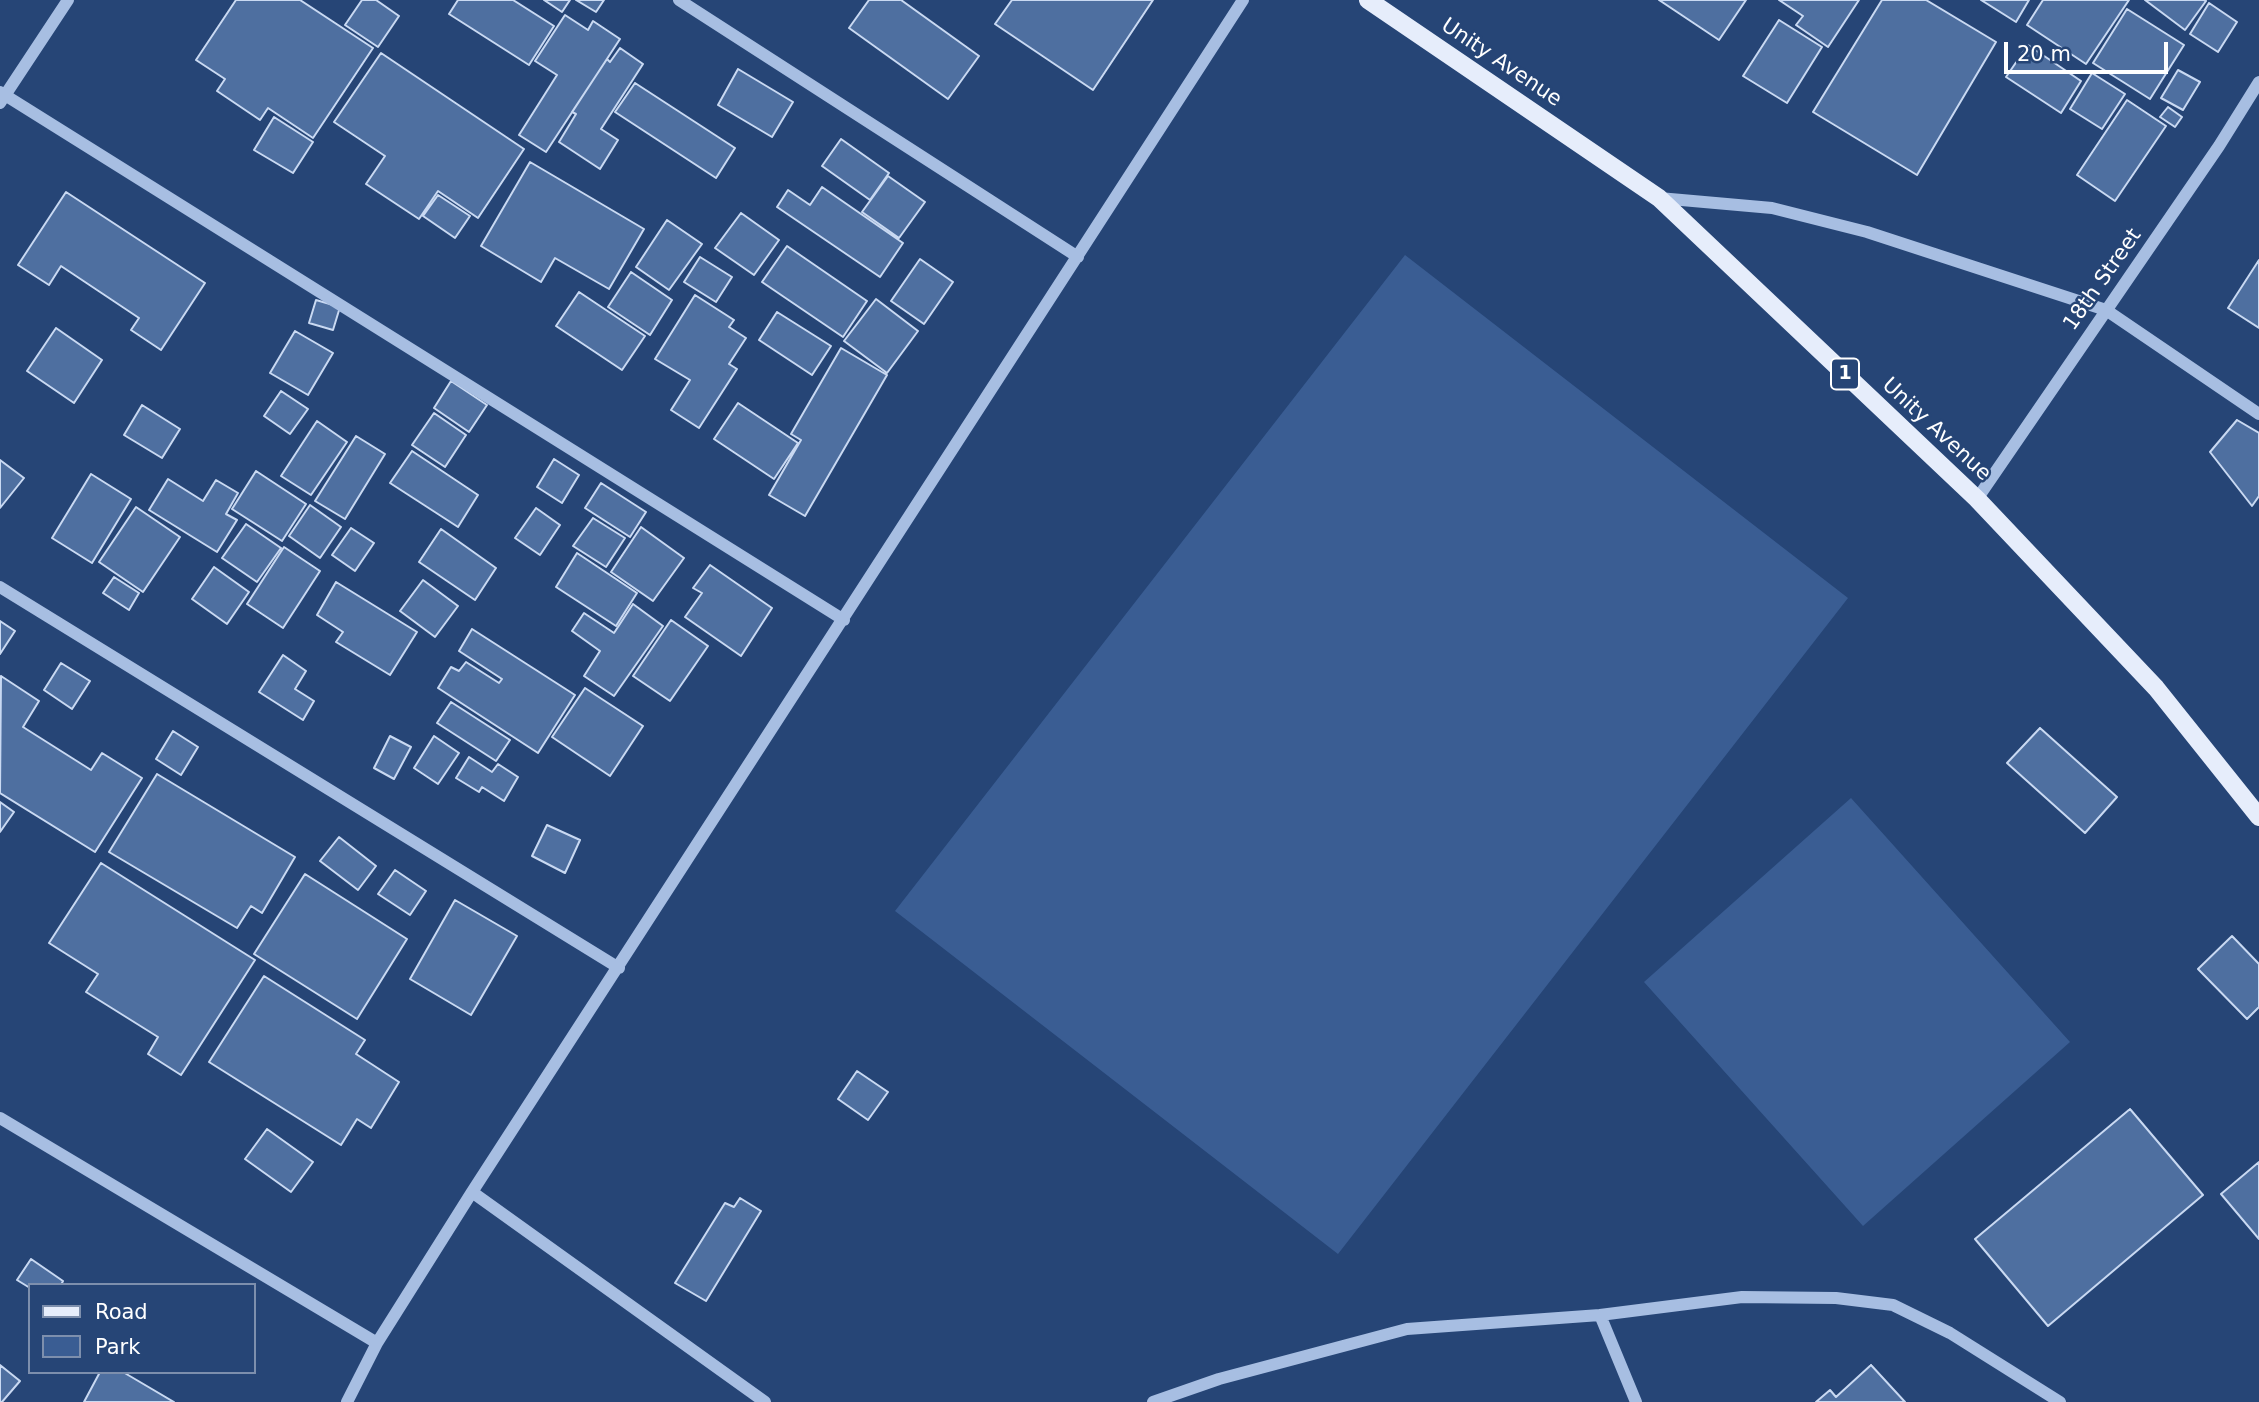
<!DOCTYPE html>
<style>
body{margin:0}
#map{position:relative;width:2259px;height:1402px;overflow:hidden;background:#264576;font-family:"DejaVu Sans",sans-serif}
canvas{display:block}
.legend{position:absolute;left:28px;top:1283px;width:228px;height:91px;box-sizing:border-box;background:#264576;border:2px solid #7d8fad;margin:0;padding:9px 12px;list-style:none;font-size:21px;color:#fff}
.legend li{display:flex;align-items:center;gap:14px;height:35px}
.legend b{width:35px;border:2px solid #7d8fad}
.scale{position:absolute;left:2004px;top:42px;width:164px;height:32px;box-sizing:border-box;border:4px solid #fff;border-top:0;padding-left:9px;font-size:21px;line-height:24px;white-space:nowrap;color:#fff;-webkit-text-stroke:5px #264576;paint-order:stroke}
</style>
<div id="map">
<canvas width="2259" height="1402"></canvas>
<ul class="legend">
<li><b style="height:9px;background:#e6edfb"></b>Road</li>
<li><b style="height:19px;background:#3a5d93"></b>Park</li>
</ul>
<div class="scale">20 m</div>
</div>
<script>
const ctx = document.querySelector('canvas').getContext('2d');
ctx.lineJoin = 'round';
function paint(path, color) {
  ctx.fillStyle = color;
  ctx.fill(path, 'evenodd');
}
function toPath(rows) {
  const path = new Path2D();
  for (const r of rows) {
    path.moveTo(r[0], r[1]);
    for (let i = 2; i < r.length; i += 2) path.lineTo(r[i], r[i + 1]);
  }
  return path;
}
function stroke(path, color, width, dash) {
  ctx.strokeStyle = color;
  ctx.lineWidth = width;
  ctx.lineCap = dash ? 'butt' : 'round';
  ctx.setLineDash(dash || []);
  ctx.stroke(path);
}
function write(font, color, halo, rows, align = 'center') {
  ctx.font = font + ' "DejaVu Sans",sans-serif';
  ctx.lineWidth = 5;
  ctx.setLineDash([]);
  ctx.textBaseline = 'middle';
  ctx.strokeStyle = halo;
  ctx.fillStyle = color;
  for (const [text, x, y, turn = 0] of rows) {
    ctx.save();
    ctx.translate(x, y);
    ctx.rotate((+turn || 0) * Math.PI / 180);
    ctx.textAlign = isNaN(turn) ? turn : align;
    if (halo) ctx.strokeText(text, 0, 0);
    ctx.fillText(text, 0, 0);
    ctx.restore();
  }
}
const green = toPath([
 [1405,255,1848,598,1338,1254,895,911],
 [1851,798,2070,1042,1863,1226,1644,982]
]);
const building = toPath([
 [236,0,300,0,373,48,313,138,268,108,260,120,217,91,225,79,196,60,236,0],
 [362,0,376,0,399,16,378,47,345,25,362,0],
 [458,0,513,0,554,26,529,65,449,14,458,0],
 [544,0,570,0,562,12,544,0],
 [576,0,604,0,596,12,576,0],
 [869,0,901,0,979,56,948,99,849,28,869,0],
 [1012,0,1153,0,1093,90,995,24,1012,0],
 [1659,0,1746,0,1719,40,1659,0],
 [1779,0,1859,0,1828,47,1796,25,1803,16,1779,0],
 [1882,0,1926,0,1996,42,1917,175,1813,112,1882,0],
 [1981,0,2029,0,2016,22,1981,0],
 [2043,0,2129,0,2086,64,2027,25,2043,0],
 [2145,0,2204,0,2206,1,2185,30,2145,0],
 [2209,3,2237,22,2218,52,2190,34,2209,3],
 [2127,9,2184,45,2150,99,2093,63,2127,9],
 [565,15,588,30,593,21,620,39,546,152,519,135,557,75,535,61,565,15],
 [1779,20,1822,47,1787,103,1743,76,1779,20],
 [2028,45,2081,81,2061,113,2006,77,2028,45],
 [620,48,643,64,601,129,618,140,600,169,559,142,576,114,572,112,607,59,610,62,620,48],
 [381,53,524,149,478,218,438,191,419,219,366,184,385,156,334,122,381,53],
 [738,69,793,102,772,137,718,105,738,69],
 [2178,70,2200,82,2183,110,2161,98,2178,70],
 [2092,73,2125,94,2102,129,2070,109,2092,73],
 [635,83,735,148,716,178,615,112,635,83],
 [2127,100,2166,126,2115,201,2077,175,2127,100],
 [2168,107,2182,117,2175,127,2160,117,2168,107],
 [274,117,313,142,293,173,254,150,274,117],
 [841,139,889,173,870,200,822,166,841,139],
 [530,162,644,229,609,289,555,258,541,282,481,246,530,162],
 [888,176,925,202,899,238,862,212,888,176],
 [822,187,903,243,880,277,777,207,788,190,810,205,822,187],
 [66,192,205,283,161,350,131,330,139,318,61,266,49,285,18,265,66,192],
 [438,195,470,216,455,238,423,216,438,195],
 [741,213,779,240,754,275,715,248,741,213],
 [667,220,702,244,669,290,636,267,667,220],
 [787,246,867,301,843,337,762,282,787,246],
 [700,257,732,277,716,302,684,282,700,257],
 [920,259,953,282,924,324,891,301,920,259],
 [2259,260,2259,328,2228,308,2259,260],
 [631,272,672,300,650,335,608,307,631,272],
 [579,292,645,336,622,370,556,326,579,292],
 [695,295,734,320,729,327,746,338,729,364,737,369,699,428,671,410,690,380,655,359,695,295],
 [876,299,918,331,887,373,844,341,876,299],
 [316,300,340,307,333,330,309,323,316,300],
 [777,312,831,346,812,375,759,340,777,312],
 [56,328,102,360,74,403,27,371,56,328],
 [295,331,333,353,308,395,270,373,295,331],
 [841,348,887,375,805,516,769,495,801,440,791,434,841,348],
 [451,381,487,405,469,432,434,408,451,381],
 [281,391,308,409,290,434,264,416,281,391],
 [738,403,798,443,774,479,714,439,738,403],
 [142,405,180,429,162,458,124,435,142,405],
 [434,413,466,435,445,467,412,445,434,413],
 [2237,420,2259,433,2259,496,2252,506,2210,452,2237,420],
 [317,421,347,442,311,495,281,476,317,421],
 [356,436,385,454,345,519,315,501,356,436],
 [412,451,478,495,458,527,390,483,412,451],
 [554,459,579,475,562,503,537,487,554,459],
 [0,460,24,478,0,508,0,460],
 [256,471,306,504,282,541,232,509,256,471],
 [91,474,131,499,92,563,52,538,91,474],
 [168,479,203,501,216,480,238,493,226,514,237,520,217,552,149,510,168,479],
 [601,483,646,512,630,537,585,508,601,483],
 [310,505,341,527,320,558,289,536,310,505],
 [136,507,180,537,143,592,99,562,136,507],
 [536,508,560,525,540,555,515,538,536,508],
 [593,518,625,538,606,567,573,546,593,518],
 [246,524,281,548,257,582,222,558,246,524],
 [641,527,684,558,653,601,611,572,641,527],
 [351,528,374,543,355,571,332,555,351,528],
 [441,529,496,568,475,600,419,562,441,529],
 [284,547,320,571,283,628,247,604,284,547],
 [577,553,637,593,616,626,556,587,577,553],
 [710,565,772,608,741,656,685,617,702,593,693,588,710,565],
 [214,567,249,592,227,624,192,599,214,567],
 [114,577,139,593,129,610,103,593,114,577],
 [423,580,458,606,435,637,400,611,423,580],
 [336,582,417,632,390,675,336,642,343,632,317,615,336,582],
 [633,604,663,626,614,696,584,676,600,651,572,631,584,613,614,633,633,604],
 [671,620,708,646,670,701,633,676,671,620],
 [0,621,15,631,0,654,0,621],
 [472,629,575,695,538,753,438,688,451,667,459,671,466,662,499,683,502,679,459,651,472,629],
 [283,655,306,671,295,689,314,701,303,720,259,692,283,655],
 [61,663,90,681,72,709,44,690,61,663],
 [1,676,39,701,23,727,91,770,102,753,142,778,95,852,0,793,1,676],
 [585,688,643,726,610,776,552,737,585,688],
 [451,702,510,740,496,761,437,723,451,702],
 [2040,728,2117,797,2085,833,2007,763,2040,728],
 [173,731,198,747,181,775,156,759,173,731],
 [390,736,411,747,394,779,374,768,390,736],
 [434,736,459,753,438,784,414,768,434,736],
 [469,757,492,772,498,764,518,777,504,801,482,787,479,792,456,778,469,757],
 [157,774,295,857,262,913,251,906,237,928,109,852,157,774],
 [0,802,14,812,0,832,0,802],
 [547,825,580,840,565,873,532,856,547,825],
 [339,837,376,866,358,890,320,861,339,837],
 [101,863,255,960,181,1075,148,1054,158,1037,86,992,98,974,49,943,101,863],
 [395,870,426,891,410,915,378,894,395,870],
 [305,874,407,939,357,1019,254,954,305,874],
 [455,900,517,936,471,1015,410,979,455,900],
 [2232,936,2259,964,2259,1007,2247,1019,2198,969,2232,936],
 [264,976,365,1040,356,1054,399,1082,371,1128,357,1119,341,1145,209,1062,264,976],
 [857,1071,888,1092,868,1120,838,1099,857,1071],
 [2130,1109,2203,1195,2048,1326,1975,1239,2130,1109],
 [267,1129,313,1162,291,1192,245,1159,267,1129],
 [2259,1162,2259,1239,2221,1194,2259,1162],
 [740,1198,761,1211,706,1301,675,1283,725,1203,734,1207,740,1198],
 [31,1259,63,1281,61,1285,30,1285,30,1288,17,1280,31,1259],
 [0,1365,20,1381,2,1402,0,1402,0,1365],
 [1871,1365,1905,1402,1816,1402,1830,1390,1836,1397,1871,1365],
 [100,1372,123,1372,174,1402,84,1402,100,1372]
]);
const minor = toPath([
 [679,0,1078,257],
 [0,92,844,620],
 [0,103,68,0],
 [1659,198,1772,208,1867,232,2106,310,2259,414],
 [1977,499,2219,146,2259,82],
 [0,587,619,968],
 [0,1118,377,1343],
 [472,1192,765,1402],
 [1600,1315,1742,1297,1836,1298,1893,1305,1950,1333,2060,1402],
 [347,1402,377,1343,472,1192,1243,0],
 [1153,1402,1219,1379,1407,1329,1600,1315,1636,1402]
]);
const major = toPath([
 [1368,0,1659,198,1977,499,2156,688,2259,817]
]);
const shields = [
 [1845,374,28]
];
const shieldNames = [
 ["1",1845,374]
];
const streetNames = [
 ["Unity Avenue",1501,63,34],
 ["18th Street",2103,280,-55],
 ["Unity Avenue",1936,430,43]
];
paint(green, '#3a5d93');
paint(building, '#4e6fa0');
stroke(building, '#c9d9f2', 2);
stroke(minor, '#a7bee2', 12);
stroke(major, '#e6edfb', 18);
for (const [x, y, w] of shields) {
  const box = new Path2D();
  box.roundRect(x - w / 2, y - 15.5, w, 31, 5);
  ctx.fillStyle = '#264576';
  ctx.fill(box);
  stroke(box, '#fff', 2);
}
write('bold 19px', '#fff', null, shieldNames);
write('21px', '#fff', '#264576', streetNames);
</script>
